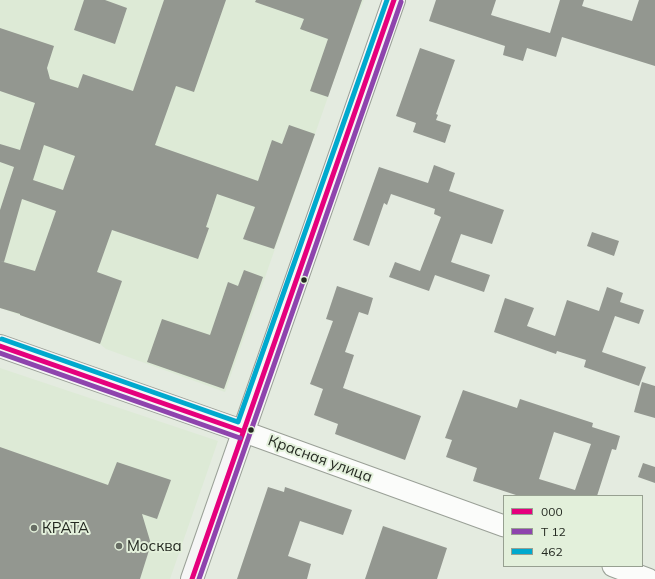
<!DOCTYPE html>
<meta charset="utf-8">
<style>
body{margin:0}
#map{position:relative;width:655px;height:579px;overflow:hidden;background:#e4ebe0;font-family:Mulish,sans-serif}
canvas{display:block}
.legend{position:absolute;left:503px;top:495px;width:140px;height:72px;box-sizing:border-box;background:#e3f0db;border:1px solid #97a091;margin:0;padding:5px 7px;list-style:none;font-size:12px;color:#242921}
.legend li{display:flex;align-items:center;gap:8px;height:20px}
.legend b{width:20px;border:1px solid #97a091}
</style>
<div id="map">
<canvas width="655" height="579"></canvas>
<ul class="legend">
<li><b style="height:5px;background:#e5007d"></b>000</li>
<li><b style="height:5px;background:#8e44ad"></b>Т 12</li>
<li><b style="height:5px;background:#00a9ce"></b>462</li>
</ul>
</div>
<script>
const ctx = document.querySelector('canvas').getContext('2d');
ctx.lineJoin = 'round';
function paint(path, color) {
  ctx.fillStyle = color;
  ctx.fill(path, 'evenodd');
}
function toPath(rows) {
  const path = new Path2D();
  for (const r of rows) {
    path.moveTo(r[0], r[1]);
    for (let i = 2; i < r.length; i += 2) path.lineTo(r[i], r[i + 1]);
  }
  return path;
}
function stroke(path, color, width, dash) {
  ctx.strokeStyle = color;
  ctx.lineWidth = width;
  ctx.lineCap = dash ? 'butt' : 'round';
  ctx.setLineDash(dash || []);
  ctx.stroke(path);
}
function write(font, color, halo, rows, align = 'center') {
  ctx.font = font + ' Mulish,sans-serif';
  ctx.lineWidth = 4;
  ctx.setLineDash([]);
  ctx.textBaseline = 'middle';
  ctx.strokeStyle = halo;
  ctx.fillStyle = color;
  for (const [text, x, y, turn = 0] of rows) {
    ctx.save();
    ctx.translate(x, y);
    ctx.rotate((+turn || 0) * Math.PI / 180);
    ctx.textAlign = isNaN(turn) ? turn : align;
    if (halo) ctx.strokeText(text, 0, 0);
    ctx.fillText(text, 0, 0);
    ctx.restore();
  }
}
const built = toPath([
 [0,0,364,0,352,28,225,392,106,349,100,344,0,308],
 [0,368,218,441,170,579,0,579]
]);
const building = toPath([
 [84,0,105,0,127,8,115,44,74,30],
 [164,0,226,0,194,92,176,86,155,145,258,181,272,140,282,144,289,125,315,134,274,249,243,239,255,207,217,194,206,227,209,228,198,259,112,230,97,272,122,281,100,344,20,315,20,314,0,308,0,261,35,271,56,211,22,199,4,262,0,261,0,210,14,167,0,162,0,144,20,150,35,103,0,91,0,28,54,46,47,68,50,79,78,88,83,74,133,91],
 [44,145,75,156,63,190,33,180],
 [256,0,362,0,328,97,310,91,328,39,300,29,304,19,255,2],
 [436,0,496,0,491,15,550,33,560,0,584,0,582,6,632,21,639,0,655,0,655,66,562,37,556,57,527,48,523,61,503,55,505,46,429,21],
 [420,48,455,60,436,114,438,115,436,120,451,125,445,143,413,132,416,123,396,116],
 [434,165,455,173,449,191,504,210,492,244,461,234,451,262,490,275,484,292,435,275,429,291,389,277,395,262,420,271,441,217,434,214,435,209,391,194,387,205,384,203,369,246,353,240,379,167,428,183],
 [592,232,619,241,614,256,587,246],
 [244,270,263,277,224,389,147,362,162,319,210,335,228,282,238,286],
 [337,286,373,298,368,315,359,312,345,352,354,355,343,388,421,416,405,460,335,434,338,424,314,415,323,389,310,384,333,321,326,319],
 [607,287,623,293,620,302,644,310,639,324,615,316,602,352,646,367,639,386,584,367,586,360,557,351,556,354,494,332,505,298,534,308,527,326,555,336,567,300,599,311],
 [642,382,655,386,655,418,634,412],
 [463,390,517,408,520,399,593,423,592,427,620,436,616,450,612,449,597,496,519,496,473,481,477,468,446,457,452,440,445,438],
 [554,432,591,444,575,490,539,479],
 [0,447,108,485,117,462,171,480,157,519,142,514,151,544,140,579,0,579],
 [643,463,655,467,655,483,638,477],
 [268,487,284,492,285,487,352,510,343,535,300,521,288,556,311,564,307,579,237,579],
 [383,526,447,548,437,579,365,579]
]);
const street = toPath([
 [242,431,504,526],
 [613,566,648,579]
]);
const secondary = toPath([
 [0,346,242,431],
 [192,579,394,0]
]);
const bus1 = toPath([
 [0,346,242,431],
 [192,579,394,0]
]);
const bus2 = toPath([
 [0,353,240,438],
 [199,579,401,2]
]);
const bus3 = toPath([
 [2,339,238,422,387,0]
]);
const markers = [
 [304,280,3.5,"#242921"],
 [251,430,3.5,"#242921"],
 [34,528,4,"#676d64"],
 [119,546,4,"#676d64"]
];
const streetNames = [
 ["Красная улица",320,459,20]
];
const poiNames = [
 ["КРАТА",42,528],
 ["Москва",127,546]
];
paint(built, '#ddead6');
paint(building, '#939790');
stroke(street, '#9aa097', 23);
stroke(secondary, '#9aa097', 24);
stroke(street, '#fbfcfa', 21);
stroke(secondary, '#f6f6f6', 22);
stroke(bus1, '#e5007d', 5);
stroke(bus2, '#8e44ad', 5);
stroke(bus3, '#00a9ce', 5);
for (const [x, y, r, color] of markers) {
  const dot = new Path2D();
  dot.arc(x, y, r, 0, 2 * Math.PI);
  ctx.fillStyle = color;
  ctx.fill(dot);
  stroke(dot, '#e3f0db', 1.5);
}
write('15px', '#242921', '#e3f0db', streetNames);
write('15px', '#242921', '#e3f0db', poiNames, 'left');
</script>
